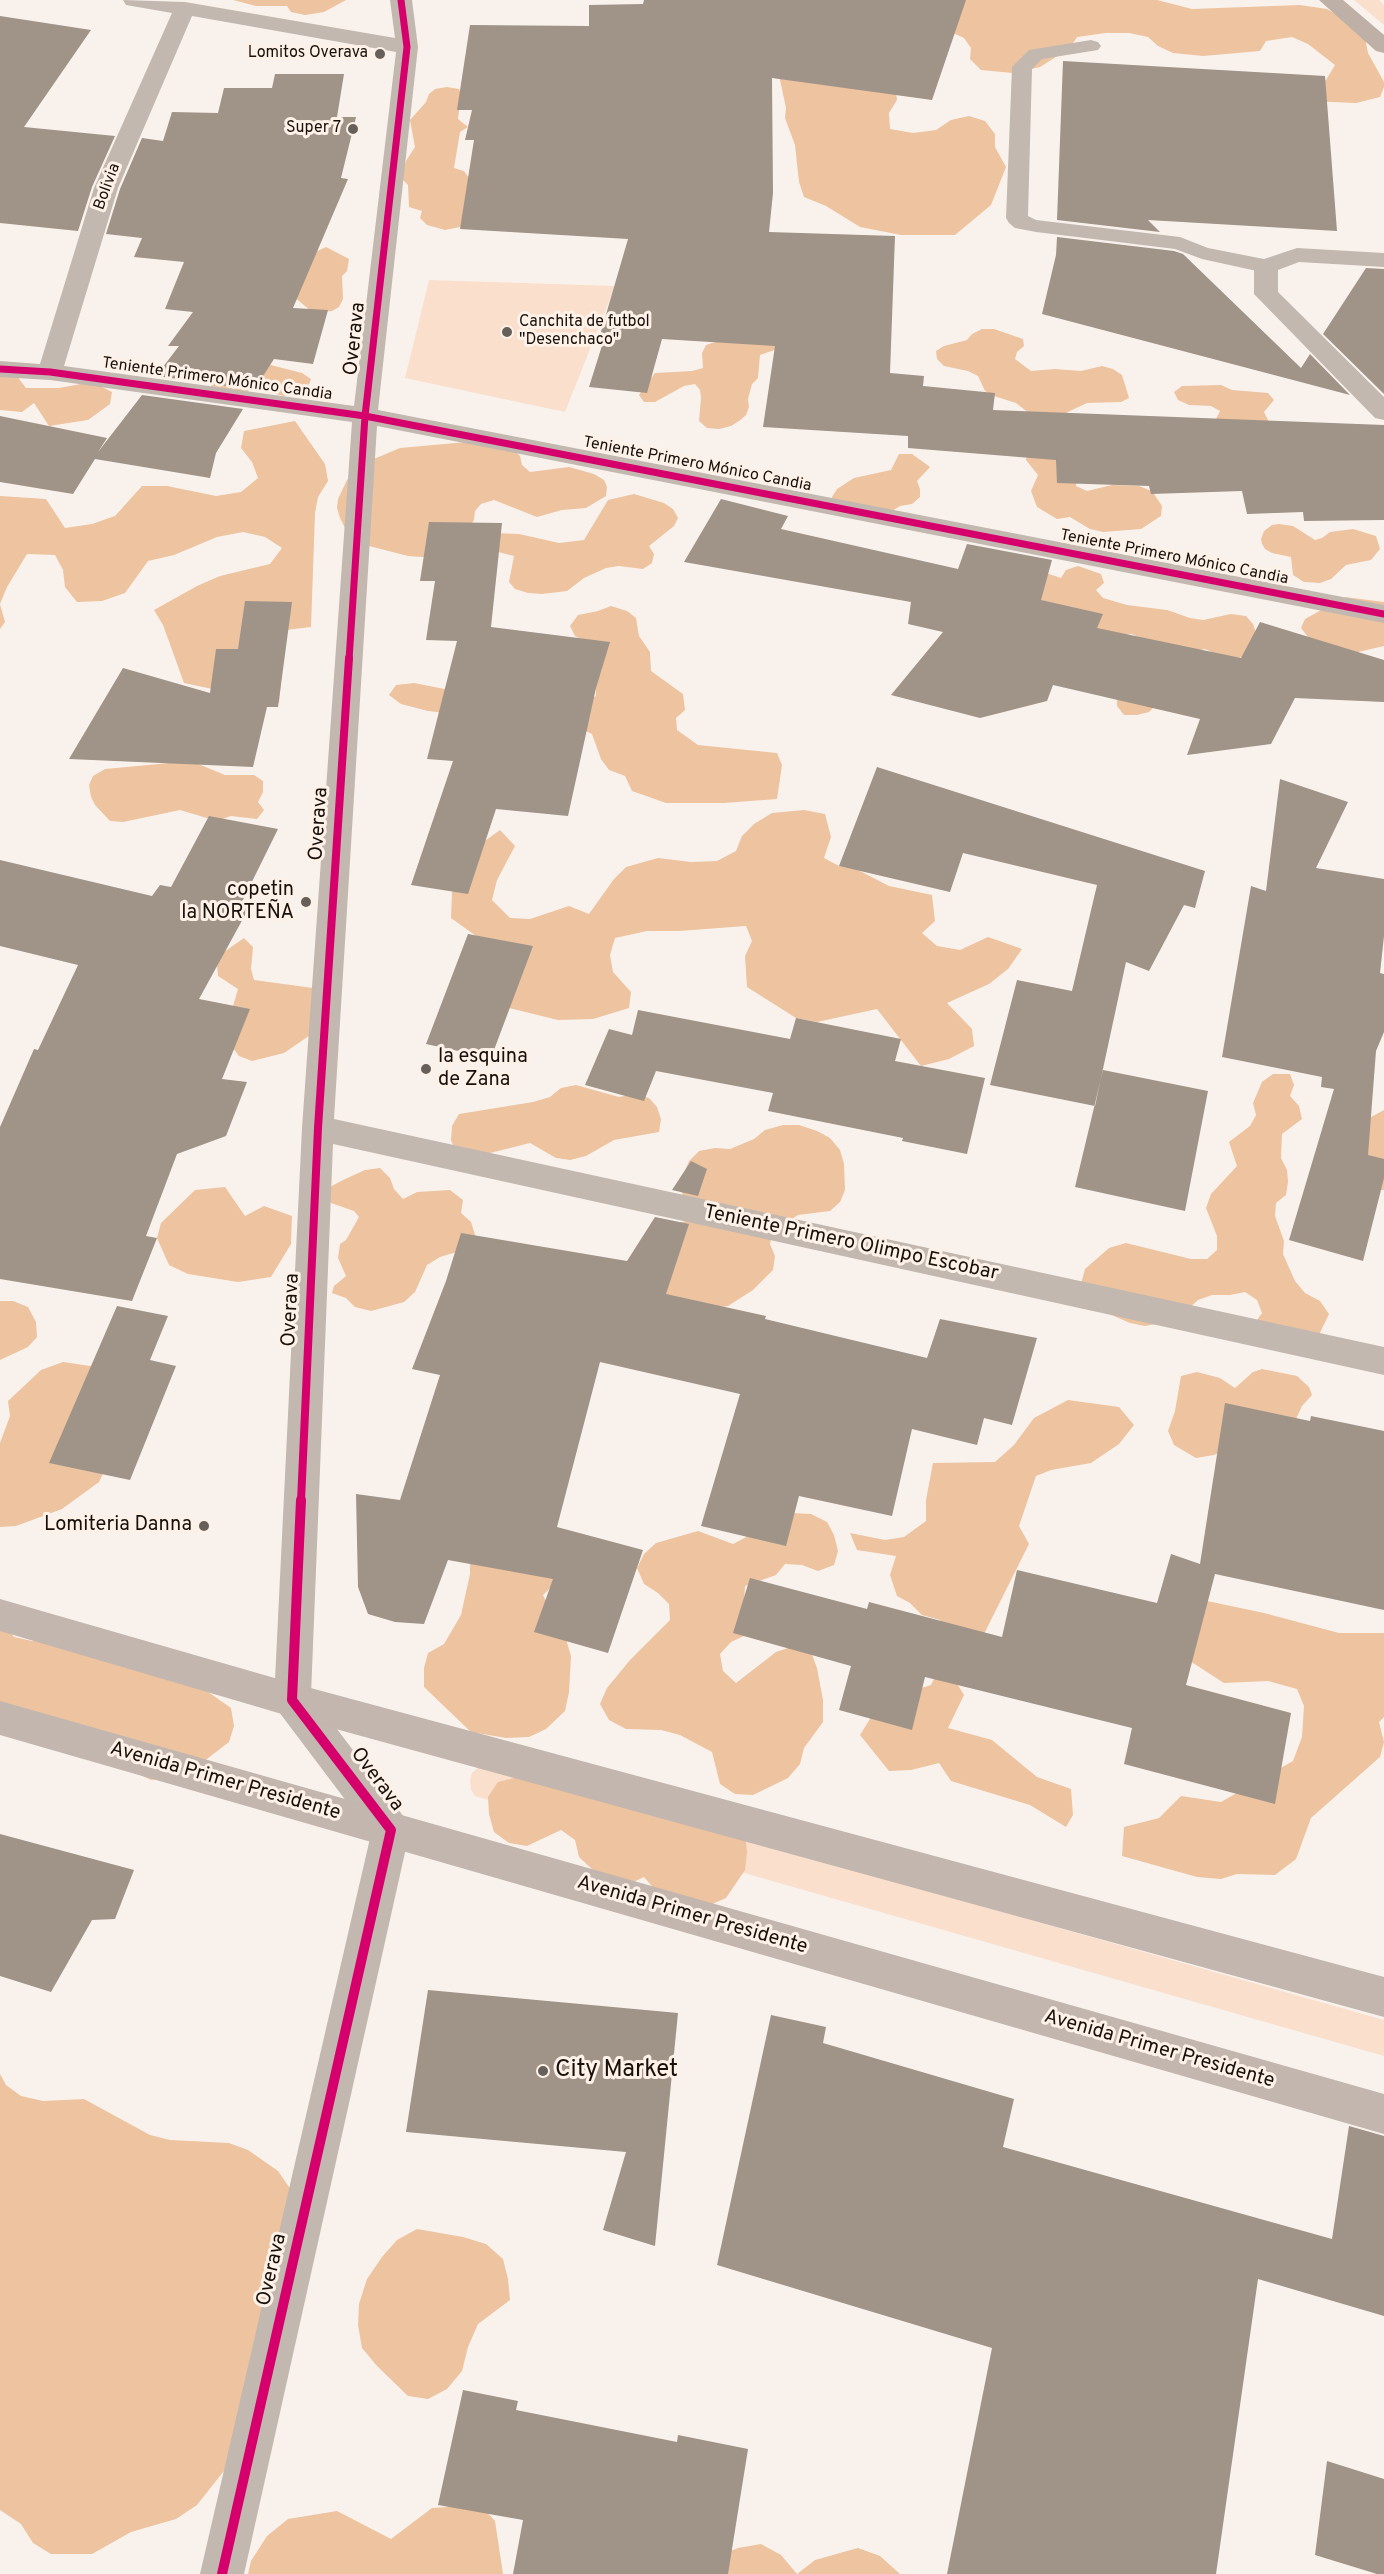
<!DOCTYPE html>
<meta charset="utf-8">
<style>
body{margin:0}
canvas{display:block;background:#f9f2ec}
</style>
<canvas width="1384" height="2574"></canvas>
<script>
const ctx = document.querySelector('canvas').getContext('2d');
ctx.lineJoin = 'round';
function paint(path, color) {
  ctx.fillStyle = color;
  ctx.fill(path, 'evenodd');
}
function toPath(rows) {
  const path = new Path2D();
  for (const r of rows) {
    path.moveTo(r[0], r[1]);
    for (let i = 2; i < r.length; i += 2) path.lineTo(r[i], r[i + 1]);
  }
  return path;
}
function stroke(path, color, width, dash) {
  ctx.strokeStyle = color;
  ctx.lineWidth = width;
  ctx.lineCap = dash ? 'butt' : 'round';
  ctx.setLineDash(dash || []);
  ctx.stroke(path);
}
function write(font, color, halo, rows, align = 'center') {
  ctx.font = font + ' Overpass,sans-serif';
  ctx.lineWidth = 6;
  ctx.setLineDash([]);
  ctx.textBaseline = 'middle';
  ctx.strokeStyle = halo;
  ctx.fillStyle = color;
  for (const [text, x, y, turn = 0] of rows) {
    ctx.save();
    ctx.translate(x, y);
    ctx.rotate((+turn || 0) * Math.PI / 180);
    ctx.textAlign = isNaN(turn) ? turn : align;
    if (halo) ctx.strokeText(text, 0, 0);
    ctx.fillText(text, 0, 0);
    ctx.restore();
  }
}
const green = toPath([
 [1354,0,1379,0,1384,5,1384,25],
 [429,280,615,286,565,412,405,378],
 [480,1766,487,1766,1384,2020,1384,2056,475,1796,471,1790,470,1780,472,1773]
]);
const forest = toPath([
 [233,0,346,0,324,12,305,15,291,12,287,6,256,6],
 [763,0,1157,0,1192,9,1300,5,1327,9,1368,32,1366,43,1368,53,1384,82,1384,87,1380,97,1356,103,1307,101,1307,90,1326,80,1335,65,1308,44,1292,37,1266,41,1260,51,1203,56,1173,53,1158,46,1148,37,1129,33,1106,33,1077,37,1070,48,1040,67,1013,73,981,70,970,59,971,48,964,38,944,29,895,84,897,100,889,113,890,129,913,133,936,130,951,120,969,116,985,121,995,134,995,147,1006,167,991,205,955,235,901,235,860,227,826,206,804,197,799,182,795,145,785,118,786,108],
 [447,87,459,89,461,95,458,119,468,127,460,132,454,168,464,171,486,202,460,227,445,230,427,225,420,218,422,211,409,207,408,185,401,178,406,161,415,147,410,120,426,102,429,94,435,89],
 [326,247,349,259,347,271,342,276,343,299,339,307,332,311,321,312,310,310,294,297,294,262],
 [745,327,780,348,760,355,758,378,752,384,748,399,749,407,746,415,739,421,731,426,719,429,707,428,699,421,701,398,700,390,695,384,684,386,655,402,644,402,639,395,655,373,692,371,703,368,702,353,706,345,728,338],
 [982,329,994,329,1023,339,1024,346,1017,352,1015,359,1031,371,1055,369,1081,371,1102,366,1113,369,1122,375,1129,398,1121,402,1087,403,1051,420,1039,421,1016,403,994,396,985,391,978,376,968,371,944,366,937,359,936,351,944,346,967,340,972,334],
 [0,361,13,371,26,388,59,388,92,382,112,392,110,404,88,420,49,426,34,403,22,412,0,410],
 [259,362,302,373,311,379,308,387,284,396,259,390,235,393,212,388,209,380],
 [1221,385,1232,390,1268,393,1274,400,1264,412,1268,420,1264,428,1216,419,1220,411,1211,406,1189,405,1178,400,1174,392,1182,386],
 [295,421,325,464,328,481,318,497,315,513,311,627,286,630,279,703,184,683,163,625,154,610,197,586,220,576,270,564,282,548,265,537,243,532,217,537,174,555,148,561,125,593,102,601,77,602,65,587,63,570,55,555,27,554,7,587,0,604,5,622,0,629,0,496,46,499,65,528,92,524,115,516,142,486,167,486,216,496,241,492,258,478,252,462,241,448,244,431],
 [1043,439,1076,477,1076,486,1087,491,1112,485,1139,486,1152,491,1162,506,1161,516,1141,529,1103,532,1090,529,1070,517,1057,519,1037,507,1031,491,1038,475,1026,460,1028,452],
 [478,441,514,450,520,456,522,465,530,472,569,467,594,474,604,480,607,487,606,496,586,508,562,510,537,517,494,500,481,504,475,511,474,520,468,529,436,558,408,556,369,546,348,534,340,518,337,508,338,499,347,480,362,464,400,448],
 [899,454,912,454,930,467,917,481,920,489,920,497,912,504,900,506,881,518,834,506,832,497,837,489,854,478,891,470],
 [634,494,664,503,673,509,678,518,674,526,649,546,654,554,652,563,643,569,619,566,606,568,584,578,567,591,542,594,528,593,515,589,509,582,514,556,490,550,494,533,519,534,559,543,584,540,608,500],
 [1279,524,1293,526,1315,540,1322,538,1330,532,1353,529,1376,536,1380,549,1371,560,1346,565,1331,579,1320,583,1304,582,1293,575,1291,557,1272,553,1265,549,1262,544,1261,539,1264,531,1272,525],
 [1078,566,1101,574,1104,583,1096,590,1103,598,1127,605,1167,610,1190,618,1203,620,1231,614,1246,616,1253,624,1256,633,1242,657,1229,660,1205,649,1178,654,1157,704,1149,712,1137,715,1124,715,1117,706,1117,697,1142,639,1132,634,1106,636,1036,604,1037,570,1061,578,1066,570],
 [1345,597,1384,602,1384,646,1354,653,1314,645,1301,628,1305,619],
 [611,606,627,611,636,618,639,636,650,652,651,671,683,694,685,710,676,718,677,730,698,745,777,753,782,765,777,799,724,803,666,803,632,791,625,776,609,770,601,759,592,734,581,729,428,711,401,704,389,695,396,685,414,683,567,713,596,696,596,682,602,669,592,645,575,636,570,626,578,615,598,611],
 [191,761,225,775,254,775,263,781,263,792,258,802,264,810,257,819,231,816,217,821,180,810,123,822,110,821,95,805,91,797,89,785,93,776,105,769],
 [804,810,825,814,831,837,824,858,839,866,858,870,889,886,932,895,935,921,922,933,937,946,960,950,988,937,1022,949,1008,969,989,984,947,1003,972,1029,974,1046,949,1059,921,1066,877,1009,817,1022,796,1018,747,987,745,956,752,941,746,926,679,931,647,931,615,938,610,955,613,972,631,992,629,1008,593,1019,558,1020,448,993,514,963,451,918,452,892,457,881,464,856,500,830,515,846,497,880,492,900,510,918,530,919,569,906,589,914,614,879,626,867,658,858,691,862,717,861,736,851,742,836,754,824,772,813],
 [244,938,253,947,251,969,254,980,313,988,319,1029,284,1053,252,1061,239,1056,232,1047,228,1023,238,989,218,976,217,964,221,954],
 [1273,1074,1290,1074,1294,1085,1290,1096,1299,1106,1302,1119,1282,1134,1281,1158,1287,1170,1288,1182,1286,1195,1276,1203,1275,1216,1284,1241,1283,1254,1295,1281,1305,1293,1320,1301,1329,1314,1317,1339,1254,1324,1262,1313,1257,1300,1245,1292,1230,1295,1212,1295,1198,1300,1187,1310,1162,1323,1145,1326,1130,1323,1114,1316,1086,1298,1081,1284,1085,1269,1109,1248,1126,1243,1191,1259,1207,1259,1217,1250,1217,1236,1206,1208,1211,1194,1237,1166,1229,1142,1250,1126,1256,1115,1253,1103,1262,1082],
 [576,1085,619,1097,635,1094,649,1098,657,1107,661,1119,659,1132,614,1140,586,1156,570,1160,556,1158,530,1143,486,1154,456,1152,451,1140,452,1126,459,1114,533,1102,550,1097,561,1088],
 [1384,1110,1384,1190,1381,1190,1347,1130],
 [783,1125,799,1125,817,1131,830,1138,840,1150,844,1164,845,1190,840,1202,830,1211,798,1215,773,1231,770,1244,775,1256,773,1270,753,1290,728,1306,711,1308,666,1299,660,1229,692,1219,679,1185,689,1161,699,1151,715,1148,730,1149,754,1139,765,1130],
 [380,1168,390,1178,394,1189,403,1199,417,1192,450,1190,463,1200,461,1213,471,1222,475,1235,470,1248,440,1257,427,1265,415,1292,404,1302,371,1311,355,1307,346,1298,332,1293,334,1286,346,1276,338,1258,340,1244,346,1240,359,1217,354,1211,331,1203,325,1194,328,1188,343,1180,365,1170],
 [225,1187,245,1216,264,1206,292,1216,291,1244,271,1277,238,1282,188,1274,169,1265,157,1238,161,1223,195,1190],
 [0,1301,13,1301,28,1307,36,1322,37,1337,28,1347,0,1360],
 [63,1362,104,1368,122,1433,99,1482,62,1509,16,1526,0,1527,0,1443,10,1416,8,1401,41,1370],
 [1262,1369,1297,1376,1309,1387,1312,1395,1302,1406,1296,1419,1214,1455,1196,1458,1174,1445,1168,1431,1175,1411,1181,1376,1197,1372,1220,1378,1235,1388,1253,1372],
 [1068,1400,1119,1407,1134,1425,1119,1444,1091,1463,1051,1470,1036,1476,1019,1526,1029,1544,985,1632,981,1647,956,1682,964,1695,948,1728,992,1740,1037,1777,1071,1789,1073,1815,1066,1827,1030,1805,951,1781,939,1763,911,1770,889,1771,860,1735,870,1719,870,1704,931,1685,945,1656,946,1643,940,1620,922,1615,910,1603,897,1596,890,1575,896,1556,857,1550,850,1533,885,1540,904,1537,926,1521,926,1500,933,1463,995,1462,1014,1445,1034,1418],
 [792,1513,811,1514,827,1522,834,1535,838,1551,834,1565,818,1571,802,1565,785,1564,776,1575,745,1586,744,1601,746,1635,731,1642,720,1654,723,1671,736,1683,776,1652,794,1646,811,1652,817,1668,823,1700,823,1722,804,1748,800,1764,788,1778,753,1795,735,1794,720,1784,712,1752,680,1735,661,1730,626,1729,609,1720,600,1704,607,1688,630,1660,670,1620,669,1604,658,1593,644,1584,637,1568,644,1554,656,1543,698,1531,733,1544],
 [470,1556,578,1561,543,1595,558,1627,566,1639,571,1656,569,1692,565,1711,546,1729,529,1737,506,1738,471,1732,424,1687,424,1668,428,1653,444,1644,461,1615,470,1574],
 [1188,1597,1264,1613,1339,1633,1384,1633,1384,1717,1379,1722,1384,1742,1380,1757,1311,1818,1296,1859,1275,1875,1237,1874,1221,1879,1197,1877,1122,1856,1124,1827,1159,1818,1181,1796,1221,1802,1293,1761,1302,1737,1304,1706,1297,1689,1268,1681,1224,1683,1131,1623,1142,1607],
 [0,1620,14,1637,32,1641,85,1630,201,1687,231,1708,234,1726,229,1742,186,1775,151,1780,0,1709],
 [518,1777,539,1779,573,1794,592,1795,745,1834,747,1852,745,1870,726,1898,710,1905,656,1891,644,1877,629,1884,594,1871,579,1857,575,1840,561,1830,527,1846,509,1843,494,1832,489,1814,488,1797,498,1782],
 [0,2074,6,2085,21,2096,43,2101,84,2099,150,2135,170,2140,229,2143,248,2150,278,2171,300,2203,227,2467,197,2505,176,2519,131,2532,92,2554,51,2554,33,2543,21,2524,0,2510],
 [417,2229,463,2237,486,2244,503,2259,508,2279,510,2300,478,2324,468,2347,462,2371,447,2389,428,2399,408,2396,377,2366,362,2348,358,2325,359,2304,367,2279,382,2257,397,2240],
 [480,2505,495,2521,503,2574,248,2574,251,2561,267,2536,288,2519,337,2511,391,2539,432,2508],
 [761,2544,781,2555,797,2574,815,2560,858,2548,880,2556,900,2574,698,2574,716,2557,738,2548]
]);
const building = toPath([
 [644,0,966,0,932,100,772,78,773,193,769,232,895,236,890,373,924,376,923,386,995,393,993,410,1384,425,1384,520,1304,521,1303,512,1247,514,1242,491,1151,494,1149,486,1057,483,1056,460,908,448,908,436,763,427,775,346,662,339,647,393,589,387,605,336,600,335,628,239,460,229,474,140,465,140,472,110,457,110,470,25,589,26,589,5,643,4],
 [0,16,91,30,24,127,115,136,92,187,78,231,0,223],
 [1063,61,1325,76,1337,231,1148,220,1160,232,1057,220],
 [275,74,344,74,337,117,356,117,341,178,348,179,293,308,328,310,313,364,274,359,254,390,156,376,179,346,168,346,193,312,165,309,184,262,134,257,142,238,106,234,120,189,142,138,163,141,172,112,218,113,224,88,272,88],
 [1057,237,1174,251,1183,254,1301,368,1310,354,1350,395,1042,314,1056,255],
 [1366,268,1384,269,1384,394,1323,334],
 [142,395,243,409,216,453,210,478,95,459,73,494,0,482,0,416,107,438,98,452],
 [721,499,788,516,781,529,958,569,967,544,1052,560,1041,600,1103,614,1097,628,1241,658,1260,622,1384,660,1384,702,1295,698,1271,744,1187,755,1200,719,1053,685,1047,701,980,718,891,695,943,632,908,624,911,602,684,562],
 [429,522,502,523,491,627,610,642,596,688,568,816,496,809,468,894,411,885,453,761,427,759,457,641,426,640,435,581,420,581],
 [245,601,292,602,278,707,267,707,253,767,69,759,123,668,210,693,216,649,238,649],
 [877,767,1205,871,1195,908,1184,905,1149,971,1126,962,1095,1106,990,1085,1017,980,1072,991,1097,885,963,853,950,892,839,866],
 [1280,779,1348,802,1316,868,1384,879,1384,936,1380,973,1384,974,1384,1032,1376,1051,1368,1155,1384,1159,1384,1178,1363,1261,1289,1240,1334,1089,1321,1087,1322,1077,1222,1057,1251,886,1266,891],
 [209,816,278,829,241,904,250,906,199,999,250,1009,222,1079,247,1082,226,1136,177,1154,146,1236,157,1238,132,1301,0,1279,0,1127,34,1049,38,1050,78,965,0,946,0,860,152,896,160,885,171,887],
 [468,934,533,946,491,1058,426,1044],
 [638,1010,790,1039,796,1018,901,1039,895,1061,985,1078,967,1154,902,1141,903,1138,768,1111,773,1093,656,1071,644,1101,585,1085,609,1029,632,1035],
 [1103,1070,1208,1091,1185,1211,1075,1187],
 [691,1161,707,1169,698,1196,672,1190],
 [655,1217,689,1224,666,1294,766,1316,765,1319,927,1358,940,1319,1037,1338,1012,1425,984,1418,977,1445,912,1429,892,1516,799,1496,786,1546,701,1526,740,1394,600,1362,557,1527,643,1550,608,1653,534,1632,553,1579,448,1560,424,1624,395,1622,368,1614,358,1587,356,1494,400,1500,440,1375,412,1369,446,1281,461,1233,627,1261],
 [117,1306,168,1316,150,1360,176,1366,130,1480,49,1463],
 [1225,1403,1310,1421,1311,1416,1384,1431,1384,1610,1215,1574,1186,1685,1291,1713,1275,1804,1124,1764,1132,1728,925,1677,912,1730,839,1710,851,1666,733,1633,750,1578,867,1609,869,1602,1002,1637,1017,1570,1157,1603,1171,1554,1200,1564],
 [0,1834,134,1870,115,1919,92,1920,51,1992,0,1976],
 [428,1990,678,2013,655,2246,603,2230,626,2152,406,2132],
 [771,2015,826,2027,823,2043,1014,2099,1003,2147,1332,2239,1349,2126,1384,2136,1384,2316,1258,2279,1216,2574,947,2574,992,2348,717,2265],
 [463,2390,518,2401,516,2410,677,2442,678,2435,748,2449,728,2574,513,2574,523,2520,438,2505],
 [1327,2461,1384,2479,1384,2574,1377,2574,1315,2555]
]);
const service = toPath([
 [1091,40,1098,42,1101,46,1098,50,1042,59,1032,69,1028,216,1036,220,1180,237,1208,248,1274,261,1277,266,1274,271,1266,273,1202,259,1175,249,1036,232,1015,228,1009,223,1006,218,1012,67,1029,50,1091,40]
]);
const minor = toPath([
 [123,0,185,2,395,38,390,0,412,0,418,47,378,410,1384,605,1384,623,377,426,334,1119,1384,1347,1384,1375,333,1144,311,1695,404,1817,410,1830,244,2574,200,2574,371,1834,279,1712,274,1700,302,1128,352,422,50,380,0,377,0,361,40,364,94,188,172,13,126,5,123,0],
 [192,16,396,52,354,406,64,366,118,188,192,16],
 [1297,248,1384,253,1384,267,1299,262,1278,270,1278,292,1384,397,1384,420,1375,418,1254,294,1254,266,1258,261,1297,248]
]);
const secondary = toPath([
 [0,1599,292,1683,1384,1977,1384,2017,292,1717,0,1631,0,1599],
 [0,1701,1384,2094,1384,2134,0,1735,0,1701]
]);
const trunk = toPath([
 [1319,0,1343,0,1384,35,1384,53,1376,51,1319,0]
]);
const cyclewayFar2 = toPath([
 [0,369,50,372,365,416,1384,614],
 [349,660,365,416,407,47,401,0]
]);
const cyclewayFar1 = toPath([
 [301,1501,318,1128,349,658]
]);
const cycleway = toPath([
 [222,2574,391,1830,292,1700,301,1500]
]);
const markers = [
 [380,54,6,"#675f5a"],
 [353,129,6,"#675f5a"],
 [507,332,6,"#675f5a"],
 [306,902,6,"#675f5a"],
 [426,1069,6,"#675f5a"],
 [204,1526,6,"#675f5a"],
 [543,2071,6,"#675f5a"]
];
const farPoinames = [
 ["Lomitos Overava",368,54],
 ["Super 7",341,129],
 ["Canchita de futbol",519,323,"left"],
 ["\"Desenchaco\"",519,341,"left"]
];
const farStreetnames = [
 ["Bolivia",108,187,-70],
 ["Teniente Primero Mónico Candia",217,380,8],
 ["Teniente Primero Mónico Candia",697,465,11],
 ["Teniente Primero Mónico Candia",1174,558,11]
];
const streetNames = [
 ["Overava",356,339,-84],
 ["Overava",320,824,-86],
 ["Teniente Primero Olimpo Escobar",851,1244,12],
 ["Overava",292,1310,-87],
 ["Overava",376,1780,53],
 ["Avenida Primer Presidente",225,1782,16],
 ["Avenida Primer Presidente",692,1916,16],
 ["Avenida Primer Presidente",1159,2050,16],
 ["Overava",273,2270,-77]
];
const poiNames = [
 ["copetin",294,891],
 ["la NORTEÑA",294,914],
 ["la esquina",438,1058,"left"],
 ["de Zana",438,1081,"left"],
 ["Lomiteria Danna",192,1526]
];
const nearPoinames = [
 ["City Market",555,2071]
];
paint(green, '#f9dfcc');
paint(forest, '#edc3a0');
paint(building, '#a09388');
paint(service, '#c3b8b0');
paint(minor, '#c3b8b0');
paint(secondary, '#c2b6ae');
paint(trunk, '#beb0a6');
stroke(cyclewayFar2, '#d6006c', 7);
stroke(cyclewayFar1, '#d6006c', 8);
stroke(cycleway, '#d6006c', 10);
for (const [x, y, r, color] of markers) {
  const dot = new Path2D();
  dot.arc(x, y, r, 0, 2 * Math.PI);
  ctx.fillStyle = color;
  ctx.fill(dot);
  stroke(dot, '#fef1e7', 2);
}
write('16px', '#18100b', '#fef1e7', farPoinames, 'right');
write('16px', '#18100b', '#fef1e7', farStreetnames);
write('20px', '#18100b', '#fef1e7', streetNames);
write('20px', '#18100b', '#fef1e7', poiNames, 'right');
write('24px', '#18100b', '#fef1e7', nearPoinames, 'left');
</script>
